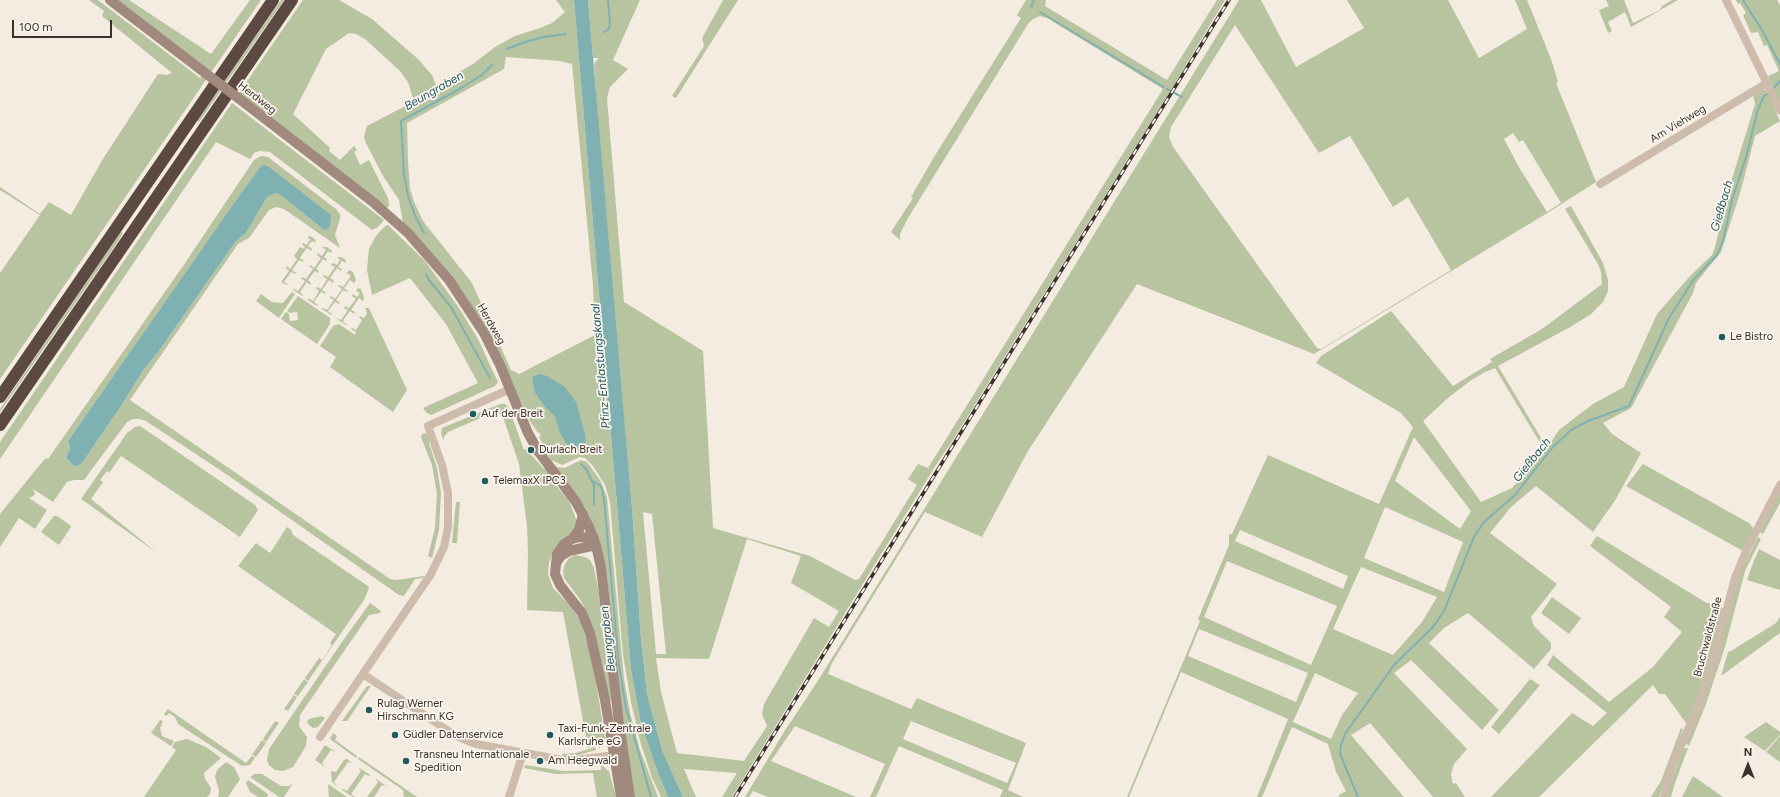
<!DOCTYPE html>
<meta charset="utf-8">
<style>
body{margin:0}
#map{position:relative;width:1780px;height:797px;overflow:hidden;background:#f4ebe1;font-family:Figtree,sans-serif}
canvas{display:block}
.north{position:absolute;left:1728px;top:745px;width:40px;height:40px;-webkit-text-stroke:3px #fbf5ee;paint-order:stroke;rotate:0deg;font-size:11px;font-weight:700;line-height:16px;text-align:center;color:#3b302b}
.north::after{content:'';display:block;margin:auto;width:14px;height:18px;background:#3b302b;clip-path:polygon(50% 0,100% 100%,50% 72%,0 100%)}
.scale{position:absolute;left:12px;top:20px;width:100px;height:18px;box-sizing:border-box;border:2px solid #3b302b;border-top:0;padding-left:5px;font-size:12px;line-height:14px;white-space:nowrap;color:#3b302b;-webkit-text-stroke:3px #fbf5ee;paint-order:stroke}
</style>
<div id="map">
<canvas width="1780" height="797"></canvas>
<div class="north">N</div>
<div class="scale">100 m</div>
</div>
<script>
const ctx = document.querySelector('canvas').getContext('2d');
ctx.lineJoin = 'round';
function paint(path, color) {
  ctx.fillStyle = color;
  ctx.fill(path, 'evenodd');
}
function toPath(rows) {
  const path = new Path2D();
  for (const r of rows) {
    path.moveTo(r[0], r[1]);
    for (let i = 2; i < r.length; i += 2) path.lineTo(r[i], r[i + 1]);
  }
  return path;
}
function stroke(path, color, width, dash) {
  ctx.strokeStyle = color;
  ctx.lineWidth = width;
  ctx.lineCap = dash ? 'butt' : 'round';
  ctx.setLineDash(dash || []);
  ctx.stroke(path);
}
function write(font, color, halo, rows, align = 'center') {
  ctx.font = font + ' Figtree,sans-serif';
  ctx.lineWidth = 3.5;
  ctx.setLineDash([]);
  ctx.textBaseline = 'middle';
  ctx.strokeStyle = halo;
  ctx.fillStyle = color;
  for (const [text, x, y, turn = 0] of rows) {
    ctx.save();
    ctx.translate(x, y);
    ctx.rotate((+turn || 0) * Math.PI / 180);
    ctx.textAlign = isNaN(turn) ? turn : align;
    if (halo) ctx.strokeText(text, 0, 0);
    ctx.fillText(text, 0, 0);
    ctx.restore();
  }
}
const green = toPath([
 [89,0,98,0,200,78,206,68,115,0,129,0,211,54,250,0,261,0,0,379,0,273,40,215,0,190,0,187,40,214,49,202,71,215,103,159,158,74,167,75,172,73,102,16,104,11],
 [281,0,284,0,199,122,197,121],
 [303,0,339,0,372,19,418,59,432,75,436,85,473,64,495,47,515,36,540,28,552,23,565,12,556,0,574,0,631,669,641,724,658,773,668,797,661,797,652,778,640,741,631,702,623,655,610,502,605,485,593,466,585,458,580,457,562,465,551,460,539,437,541,436,539,432,538,433,528,418,521,402,520,402,500,356,403,223,399,200,383,176,366,143,364,137,367,126,411,103,418,95,413,98,408,82,400,71,365,39,356,34,349,33,326,49,293,114,330,148,329,151,340,160,354,146,357,150,354,152,360,165,369,160,388,198,389,206,387,208,239,93],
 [506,57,560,61,572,64,593,285,595,335,519,374,511,370,472,283,423,221,415,204,410,189,408,162,407,123,504,69],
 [588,0,640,0,613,60,628,69,610,87,607,98,624,302,703,351,713,528,810,556,855,580,859,579,917,485,908,479,918,464,928,468,1163,89,1047,18,1040,16,1033,19,1028,24,908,218,900,234,900,240,891,232,913,198,911,197,934,157,1021,18,1017,15,1026,0,1046,0,1045,6,1167,80,1217,0,1225,0,1169,93,953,440,936,465,732,797,722,797,737,773,684,769,696,797,683,797,662,750,647,694,641,639,632,508,598,123,594,64,599,58,593,58],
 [643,512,652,514,666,654,656,654],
 [747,539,801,556,791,583,839,611,829,627,814,618,764,704,762,714,767,726,744,761,677,753,661,692,656,658,709,659],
 [723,0,738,0,676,98,672,96,704,46,702,38],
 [1239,0,1261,0,1296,67,1364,28,1347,0,1448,0,1479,58,1527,29,1515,0,1527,0,1551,59,1558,82,1556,83,1596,182,1549,212,1314,354,1137,284,1028,451,982,537,925,512,832,663,828,674,911,709,917,698,1026,743,1008,790,1023,797,1000,797,1003,790,899,746,876,797,870,797,885,764,795,726,771,761,856,797,768,797,753,791,749,797,745,797,784,732,819,679],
 [1235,25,1319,153,1350,136,1393,207,1408,197,1451,270,1321,349,1317,348,1173,147,1169,137,1171,127],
 [1513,133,1519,142,1523,140,1561,203,1547,212,1520,169,1504,139],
 [911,721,1016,763,1007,783,903,739],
 [1606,0,1624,0,1633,23,1660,10,1662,6,1672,0,1678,0,1631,27,1625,12,1608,22,1612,31,1608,33,1599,10,1609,6],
 [1736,0,1777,0,1780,5,1780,103,1768,76,1779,71,1767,45,1764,46,1758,32,1751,33,1743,15,1746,13,1740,3,1738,4],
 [1762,90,1767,90,1780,121,1755,136,1741,190,1721,252,1696,283,1693,293,1631,408,1603,423,1612,434,1641,453,1616,499,1593,532,1536,486,1511,507,1490,533,1557,584,1531,617,1534,626,1551,643,1551,649,1534,669,1468,613,1444,628,1429,643,1499,710,1482,730,1411,660,1394,673,1467,749,1454,764,1451,774,1453,784,1456,783,1465,797,1433,797,1370,723,1351,735,1404,797,1339,797,1339,795,1346,791,1336,772,1328,744,1292,727,1262,797,1257,797,1288,719,1181,672,1129,797,1127,797,1200,621,1198,619,1229,545,1229,534,1232,534,1268,455,1379,504,1413,427,1401,413,1316,363,1321,356,1391,311,1453,386,1492,362,1490,359,1542,329,1602,284,1601,272,1598,264,1565,209,1571,206,1603,263,1608,280,1608,291,1603,302,1591,314,1572,326,1498,366,1547,448,1559,430,1593,404,1624,387,1657,314,1691,275,1712,255,1715,247,1731,182,1755,104,1753,94],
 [1495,368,1545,451,1512,488,1481,502,1423,421,1448,398,1470,381,1485,372],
 [1414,437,1471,511,1460,529,1395,481],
 [1385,507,1463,542,1444,592,1364,558],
 [1240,530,1348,576,1343,589,1235,541],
 [1227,561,1337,606,1311,665,1204,617],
 [1361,567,1437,597,1422,622,1393,655,1333,629],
 [1199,629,1308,673,1296,702,1188,656],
 [1315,673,1358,693,1342,715,1331,739,1293,722],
 [232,103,384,220,378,227,372,230,270,152,259,151,254,153,250,159,216,142,0,459,0,442],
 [261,156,268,157,336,209,340,214,340,219,335,235,340,248,284,209,276,207,269,210,249,238,238,244,130,400,390,579,397,580,424,576,423,578,415,579,404,596,399,595,226,474,146,421,140,419,133,419,127,422,84,480,74,480,67,482,53,502,33,489,35,494,32,497,29,498,47,510,35,529,19,518,0,547,0,514,38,467,46,458,48,459,183,266,254,160],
 [260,167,324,230,282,196,276,193,267,197,246,233,236,241,159,351,144,369,121,406,82,463,73,465,66,458,70,448,68,441],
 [388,225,425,261,459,308,478,339,498,382,495,386,431,415,427,413,423,408,478,383,446,324,410,278,372,295,367,270,369,249,376,236,384,227],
 [121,232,123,233,119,240,0,412,0,409],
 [310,236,315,239,316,243,312,241,308,246,312,249,311,251,307,248,301,256,300,258,304,261,303,262,299,260,292,270,296,273,295,274,291,272,284,282,288,284,287,285,281,282,289,271,286,268,287,266,290,269,297,259,294,256,300,247,304,249,305,247,302,244,303,243,307,245,310,239,307,237],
 [322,247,327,247,332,251,331,253,328,251,324,257,327,259,326,261,323,259,316,269,319,271,318,273,315,271,308,280,311,283,310,285,307,282,300,292,303,295,303,296,293,290,294,289,298,291,305,281,301,278,302,277,306,279,313,269,309,266,310,265,314,268,321,258,317,255,318,253,322,256,326,250],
 [337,257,340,257,345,259,346,263,342,261,338,267,342,269,341,271,337,268,330,278,334,281,333,283,329,280,322,290,326,293,325,294,321,292,315,300,314,302,318,305,317,306,308,300,308,298,313,301,319,291,316,288,317,287,321,289,327,279,323,276,324,275,328,277,335,267,331,265,333,263,337,265,340,260],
 [349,270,353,272,356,280,354,283,350,280,346,286,344,288,348,291,347,292,343,290,336,300,340,303,339,304,335,302,328,311,332,314,331,315,322,309,323,308,327,310,334,300,330,298,331,296,335,299,342,289,338,286,339,285,343,287,351,276,347,273],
 [358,288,361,289,364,298,363,301,359,298,351,310,355,312,354,314,350,311,344,319,343,322,347,324,346,325,337,319,337,318,341,320,348,310,344,308,345,306,349,308,356,299,352,296,353,294,357,297,360,293,356,291],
 [292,292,295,294,279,318,256,301,261,294,272,302,283,303],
 [298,296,330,318,330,324,317,344,281,319,286,312,289,314,290,321,298,320,297,312,290,313,287,311],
 [365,308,369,308,407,390,393,412,330,367,336,357,320,346,333,326,339,324,355,335,356,332,351,329,352,328,356,330,362,320,359,317,360,316,364,318,367,313],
 [500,404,505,404,509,408,524,450,526,449,544,469,546,469,555,480,553,482,569,501,575,516,578,525,553,552,549,563,548,574,553,588,572,607,581,622,592,657,605,738,604,743,599,748,597,744,588,748,563,612,527,610,528,551,527,526,519,464,503,417,500,414,492,413,448,432,444,437,444,441,441,434,442,428],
 [140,426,255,505,258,510,240,537,121,456,109,473,107,471,100,480,103,482,91,499,156,552,81,499,127,433,135,427],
 [426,433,430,441,429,443,437,468,441,493,439,530,432,558,428,556,435,528,437,494,432,465,421,437,422,434],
 [581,460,587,462,600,480,607,497,624,679,630,713,640,750,658,797,634,797,629,767,606,570,554,464,557,467,565,468],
 [1643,464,1749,523,1754,529,1743,551,1626,486],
 [1780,493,1780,503,1763,534,1760,532],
 [456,502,460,502,457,543,452,543],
 [54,516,57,516,70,525,71,527,59,545,41,532],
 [287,527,291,530,293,535,368,586,369,588,364,600,308,681,305,678,319,658,322,660,332,645,330,643,336,634,238,566,256,543,270,553],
 [1597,536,1705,602,1723,608,1709,664,1689,722,1686,723,1665,694,1659,694,1653,685,1539,797,1491,797,1572,713,1593,726,1607,713,1547,665,1553,655,1609,702,1653,667,1682,632,1664,617,1671,607,1590,546],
 [1758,537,1761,539,1745,571,1725,647,1706,704,1689,746,1685,743,1730,609,1741,571],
 [1759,549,1780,560,1780,590,1747,580,1753,563],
 [575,555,585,557,590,560,594,568,599,593,603,638,606,639,612,700,608,701,588,615,581,601,564,578,563,571,565,564,569,558],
 [1552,597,1581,618,1569,634,1541,613],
 [370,603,381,611,380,613,369,615,300,715,299,726,307,737,306,746,293,767,283,771,275,770,269,765,267,760,269,749,344,639],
 [1780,617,1780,633,1721,676,1728,652,1731,651,1776,623],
 [304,679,308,682,298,696,294,694],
 [1530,679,1540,685,1499,734,1491,727],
 [367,686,371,686,347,721,342,721],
 [294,695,297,697,288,711,284,709],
 [168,709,246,763,252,756,255,758,250,765,242,766,178,724,175,717,169,713,166,716,164,714],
 [322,716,325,718,318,727,313,728,309,725,307,722,309,719],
 [160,720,163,721,160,728,162,736,174,741,171,746,151,733],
 [275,721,279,723,266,742,263,739],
 [1766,722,1780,732,1780,735,1765,751,1744,737],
 [1681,728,1683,729,1659,797,1651,797,1661,781],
 [333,733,337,736,335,740,357,756,356,758,330,739],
 [1780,736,1780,762,1766,752],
 [187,739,206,747,221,758,204,773,205,779,211,788,210,794,207,797,144,797,176,750,172,747,175,742],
 [262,740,266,743,256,757,252,755],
 [325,745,336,752,331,750,322,763,325,767,315,760],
 [595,747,596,750,575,756,564,757,562,754,576,753],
 [1683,748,1688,748,1675,783,1671,797,1666,797],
 [359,757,417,797,404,797,403,790,358,759],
 [347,759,352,763,348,762,334,782,337,786,332,782,331,771,336,772,344,760],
 [226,762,234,767,240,779,228,797,218,797,219,790,215,777,217,770],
 [525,765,563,771,601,770,601,765,609,771,616,797,597,797,593,773,556,774,524,768],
 [358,767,370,775,369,776,365,774,351,794,355,797,353,797,342,790,343,789,347,791,361,771],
 [254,774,262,774,281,786,289,786,293,783,284,797,279,797,250,777],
 [1693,776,1723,797,1682,797],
 [375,778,386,786,382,785,374,797,367,797,378,782],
 [248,780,268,794,267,797,258,797,250,792,246,783],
 [328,784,347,797,329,797]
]);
const water = toPath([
 [574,0,588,0,632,508,641,639,647,694,662,750,683,797,668,797,658,773,641,724,631,669],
 [264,165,269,167,331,215,330,225,328,229,324,230,282,196,276,193,267,197,246,233,236,241,159,351,144,369,121,406,82,463,77,466,73,465,66,458,70,448,68,441,230,209,260,167],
 [539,374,547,376,565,387,576,402,585,434,586,450,578,452,569,448,560,433,555,416,545,407,535,393,532,377]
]);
const stream = toPath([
 [1743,0,1762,30,1780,64],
 [1032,7,1031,6,1034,0],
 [1040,12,1164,87],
 [604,32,609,29,610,23,608,0],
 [507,49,525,42,543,37,566,34],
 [1167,89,1182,97],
 [1772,90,1780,81],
 [424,233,416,218,408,196,404,175,401,121,461,88,482,75,492,65],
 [426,274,429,280,451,307,490,378],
 [581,464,587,470],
 [586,469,594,485,594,505],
 [593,481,601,486,604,499,619,666,626,708,651,797],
 [1358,797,1340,754,1341,745,1345,734,1394,665,1433,627,1444,611,1474,537,1484,522,1515,495,1552,448,1571,430,1588,421,1629,406,1669,318,1694,279,1717,255,1723,241,1732,200,1746,157,1758,109,1764,96,1769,93]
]);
const street = toPath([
 [1726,0,1780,110],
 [1600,184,1767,83],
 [363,674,456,736,476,744,568,761,615,755],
 [320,737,431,574,444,547,448,527,448,493,442,465,428,426,510,389],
 [509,797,523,753],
 [1664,797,1672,766,1699,704,1710,673,1735,578,1746,551,1780,485]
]);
const secondary = toPath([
 [110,0,200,69],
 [246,104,373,202,408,233,449,280,484,333,500,365,528,433,538,451,576,502,589,527,596,545,601,568,619,723,630,797],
 [594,538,580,537,572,539,564,544,557,554,555,574,560,585,582,613,590,633,605,700,621,797],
 [572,539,579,530,583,514],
 [556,563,561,556,569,551,596,545]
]);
const highway = toPath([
 [0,397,273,0],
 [0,425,292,0]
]);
const rail = toPath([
 [735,797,1229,0]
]);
const secondaryBridge = toPath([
 [200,69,246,104]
]);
const markers = [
 [1722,337,4,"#1f5a5e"],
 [473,414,4,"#1f5a5e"],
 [531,450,4,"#1f5a5e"],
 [485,481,4,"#1f5a5e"],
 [369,710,4,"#1f5a5e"],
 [395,735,4,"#1f5a5e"],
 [550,735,4,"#1f5a5e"],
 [406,761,4,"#1f5a5e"],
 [540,761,4,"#1f5a5e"]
];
const streetNames = [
 ["Herdweg",257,98,38],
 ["Am Viehweg",1678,124,-31],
 ["Herdweg",491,324,60],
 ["Bruchwaldstraße",1708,637,-75]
];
const poiNames = [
 ["Le Bistro",1730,337],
 ["Auf der Breit",481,414],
 ["Durlach Breit",539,450],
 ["TelemaxX IPC3",493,481],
 ["Rulag Werner",377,704],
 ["Hirschmann KG",377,717],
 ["Taxi-Funk-Zentrale",558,729],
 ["Karlsruhe eG",558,742],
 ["Güdler Datenservice",403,735],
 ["Transneu Internationale",414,755],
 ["Spedition",414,768],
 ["Am Heegwald",548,761]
];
const waterNames = [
 ["Beungraben",434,91,-30],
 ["Gießbach",1722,206,-74],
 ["Pfinz-Entlastungskanal",601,366,-95],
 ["Gießbach",1532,460,-51],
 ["Beungraben",608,639,-96]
];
paint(green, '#b8c4a0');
paint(water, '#7fb0b2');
stroke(stream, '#7fb0b2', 2);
stroke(street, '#cdbbac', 8);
stroke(secondary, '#a18a7d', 10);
stroke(highway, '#5c4a42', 12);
stroke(rail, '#3b302b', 3.5);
stroke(rail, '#fbf5ee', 2, [6]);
stroke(secondaryBridge, '#a18a7d', 10);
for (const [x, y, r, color] of markers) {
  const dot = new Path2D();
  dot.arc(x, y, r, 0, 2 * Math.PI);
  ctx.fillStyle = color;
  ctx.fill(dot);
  stroke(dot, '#fbf5ee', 1.5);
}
write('11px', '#3b302b', '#fbf5ee', streetNames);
write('11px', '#3b302b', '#fbf5ee', poiNames, 'left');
write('italic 12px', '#1f5a5e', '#fbf5ee', waterNames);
</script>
